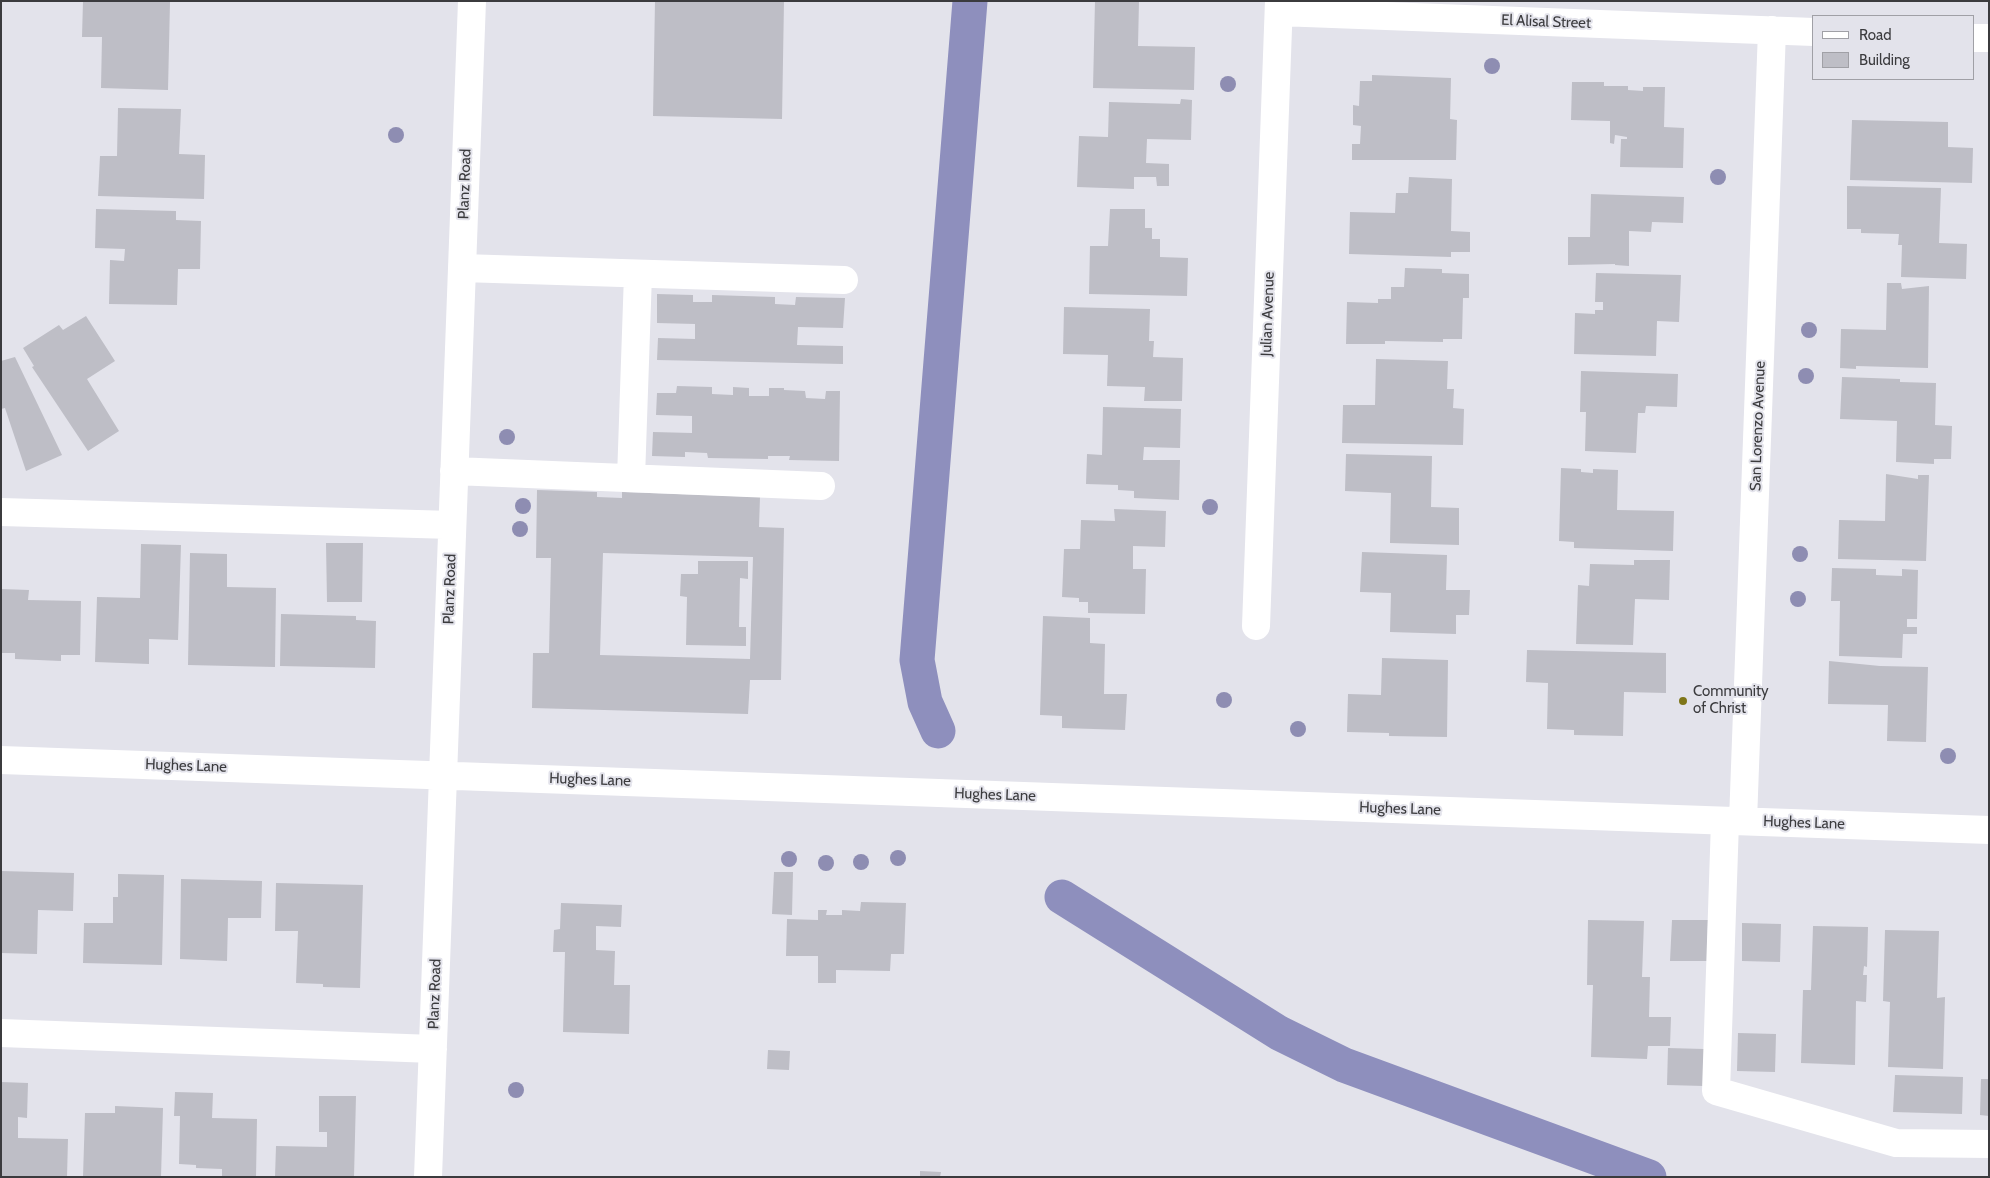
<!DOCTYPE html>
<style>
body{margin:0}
#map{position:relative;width:1990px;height:1178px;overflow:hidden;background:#e3e3eb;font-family:Cabin,sans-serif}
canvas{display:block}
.frame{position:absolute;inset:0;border:2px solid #3b3b3e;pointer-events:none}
.legend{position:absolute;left:1812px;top:15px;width:162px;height:65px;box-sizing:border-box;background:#e3e3eb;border:1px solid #a0a0a6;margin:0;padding:6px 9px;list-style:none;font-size:15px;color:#3b3b3e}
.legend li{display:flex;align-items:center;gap:10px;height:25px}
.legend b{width:25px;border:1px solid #a0a0a6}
</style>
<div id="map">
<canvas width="1990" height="1178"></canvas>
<div class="frame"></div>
<ul class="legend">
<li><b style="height:6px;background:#fff"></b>Road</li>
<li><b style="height:14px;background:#bebec6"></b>Building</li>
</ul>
</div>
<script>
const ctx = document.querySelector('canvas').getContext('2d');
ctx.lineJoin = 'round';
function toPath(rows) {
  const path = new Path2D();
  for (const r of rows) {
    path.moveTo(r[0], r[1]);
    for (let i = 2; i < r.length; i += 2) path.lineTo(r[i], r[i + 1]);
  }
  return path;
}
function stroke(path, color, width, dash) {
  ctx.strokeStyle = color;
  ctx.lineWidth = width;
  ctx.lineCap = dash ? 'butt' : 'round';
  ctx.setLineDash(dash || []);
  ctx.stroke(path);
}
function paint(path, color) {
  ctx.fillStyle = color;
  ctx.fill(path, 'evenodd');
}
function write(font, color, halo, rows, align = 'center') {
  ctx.font = font + ' Cabin,sans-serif';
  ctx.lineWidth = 4;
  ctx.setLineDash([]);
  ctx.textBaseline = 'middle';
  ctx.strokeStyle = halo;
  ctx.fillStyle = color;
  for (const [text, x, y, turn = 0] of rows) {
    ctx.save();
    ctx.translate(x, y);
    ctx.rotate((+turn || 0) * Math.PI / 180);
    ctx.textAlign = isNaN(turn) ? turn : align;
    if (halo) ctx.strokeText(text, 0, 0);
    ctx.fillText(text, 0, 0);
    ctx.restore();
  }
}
const canal = toPath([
 [938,731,925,702,917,660,970,1],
 [1062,897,1279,1033,1344,1065,1649,1177]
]);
const building = toPath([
 [83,1,170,2,168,90,101,88,102,37,82,37],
 [655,1,784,1,782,119,653,116],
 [1095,1,1139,1,1138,46,1195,47,1194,90,1093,88],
 [1372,75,1451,78,1450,119,1457,120,1456,160,1352,160,1352,144,1360,144,1361,126,1353,125,1353,105,1359,106,1360,81,1372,81],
 [1572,82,1604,82,1604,86,1628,86,1628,90,1643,91,1643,87,1665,87,1664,127,1684,128,1683,168,1620,167,1621,139,1627,139,1627,137,1615,135,1614,144,1610,143,1610,121,1571,120],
 [1181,99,1192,100,1191,140,1147,139,1146,163,1169,164,1169,186,1157,186,1156,177,1134,177,1134,189,1077,187,1079,136,1108,137,1109,102,1180,104],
 [118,108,181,109,179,154,205,155,204,199,98,196,100,156,117,156],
 [1852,120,1948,122,1948,147,1973,148,1972,183,1850,180],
 [1409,177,1452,179,1451,231,1470,232,1470,252,1451,252,1451,257,1349,254,1350,212,1395,213,1396,193,1408,193],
 [1847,186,1941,188,1939,243,1967,244,1966,279,1901,277,1902,245,1898,245,1899,234,1861,233,1861,229,1847,229],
 [1591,194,1684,197,1683,223,1652,222,1651,232,1629,231,1629,266,1615,265,1615,264,1568,265,1568,237,1590,237],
 [96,209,176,211,176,220,201,221,200,269,178,269,177,305,109,304,110,260,124,261,125,249,95,248],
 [1110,209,1145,209,1145,228,1152,228,1152,239,1160,239,1160,257,1188,258,1187,296,1089,294,1090,246,1108,246],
 [1405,268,1442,269,1442,273,1469,274,1469,298,1463,298,1462,339,1443,339,1443,342,1385,341,1385,344,1346,344,1347,302,1378,303,1378,299,1391,299,1391,287,1404,287],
 [1596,273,1681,275,1679,322,1657,321,1656,356,1574,354,1575,313,1595,314,1595,310,1603,310,1603,302,1595,302],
 [1887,283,1901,283,1902,289,1929,286,1928,368,1856,366,1856,369,1840,368,1841,329,1886,330],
 [657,294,693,295,693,302,712,302,712,295,775,297,775,304,795,305,796,297,845,298,843,328,798,327,797,345,843,346,843,364,657,360,658,338,695,339,695,324,657,323],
 [1064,307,1150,309,1149,341,1154,341,1153,357,1183,358,1182,401,1144,401,1145,387,1107,386,1108,355,1063,354],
 [86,316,115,361,87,379,119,431,88,451,32,367,34,366,23,348,59,325,63,330],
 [15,357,62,455,26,471,5,408,1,409,1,361],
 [1376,359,1448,361,1447,389,1454,389,1453,408,1464,409,1463,445,1342,443,1343,405,1375,405],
 [1581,371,1678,374,1677,407,1646,406,1645,413,1638,413,1636,453,1585,451,1586,412,1580,412],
 [1842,377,1900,379,1900,382,1936,383,1935,425,1952,426,1951,459,1934,459,1934,464,1896,462,1897,421,1840,419],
 [677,386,712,387,712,394,733,395,733,387,749,388,749,396,769,396,769,388,784,388,784,390,805,391,806,398,825,399,826,391,840,391,839,461,789,460,790,456,768,456,768,459,708,458,707,453,685,452,685,457,652,456,653,432,692,433,692,416,656,415,657,393,676,393],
 [1103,407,1181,409,1180,448,1144,447,1143,460,1180,460,1179,500,1134,498,1134,491,1118,490,1118,485,1086,484,1087,454,1102,455],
 [1346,454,1432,456,1431,507,1459,508,1459,545,1390,543,1391,493,1345,491],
 [1561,468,1581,469,1581,472,1593,473,1593,469,1618,470,1617,510,1674,511,1673,551,1574,548,1574,542,1559,541],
 [1886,474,1918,479,1918,475,1929,475,1926,561,1838,559,1839,520,1885,521],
 [537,490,597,492,597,497,622,498,622,492,760,497,759,527,784,528,781,680,750,680,748,714,532,708,533,653,549,653,551,558,536,558],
 [603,553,753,557,750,659,600,655],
 [1114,509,1166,511,1165,547,1133,546,1133,569,1146,569,1145,614,1088,613,1088,602,1079,602,1079,598,1062,597,1064,549,1080,549,1081,520,1115,521],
 [326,543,363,543,362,602,327,602],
 [141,544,181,545,178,640,149,639,149,664,95,662,97,597,140,598],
 [1362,552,1447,555,1446,590,1470,590,1469,615,1456,615,1456,634,1390,632,1391,593,1360,592],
 [190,553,227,554,227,587,276,588,275,667,188,665],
 [1634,560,1670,560,1669,600,1635,599,1633,645,1576,644,1578,585,1589,586,1590,564,1634,565],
 [698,561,748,561,748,579,740,578,739,627,746,627,746,646,686,645,687,597,680,596,681,574,698,574],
 [1832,568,1876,569,1876,575,1902,576,1902,569,1918,570,1917,619,1907,619,1907,627,1917,627,1917,634,1903,634,1902,658,1839,656,1840,601,1831,601],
 [1,589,29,590,28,600,81,601,80,655,61,655,61,661,15,659,15,653,1,653],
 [281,614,356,616,356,620,376,621,375,668,280,666],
 [1043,616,1090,618,1090,643,1105,644,1104,694,1127,694,1125,730,1062,728,1062,716,1040,715],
 [1527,650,1666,653,1666,693,1624,692,1623,736,1574,735,1574,730,1547,729,1548,683,1526,682],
 [1382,658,1448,660,1447,737,1389,736,1389,733,1347,732,1348,694,1381,695],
 [1829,661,1880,666,1928,667,1926,742,1887,741,1888,705,1828,704],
 [1,871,74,873,73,911,38,910,37,954,1,953],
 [774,872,793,872,792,915,772,914],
 [118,874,164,875,162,965,83,963,84,923,113,923,113,897,118,897],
 [181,879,262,881,261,918,228,918,227,961,180,959],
 [276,883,363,885,360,988,323,987,323,984,296,983,298,931,275,931],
 [861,902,906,903,904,954,891,954,890,971,836,970,836,983,818,983,818,956,786,956,787,919,818,920,818,910,827,910,826,915,842,915,842,910,860,911],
 [561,903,622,905,621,927,596,926,596,950,615,951,614,985,630,985,629,1034,563,1032,565,952,553,952,554,930,560,929],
 [1588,920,1644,921,1642,977,1650,977,1649,1017,1671,1017,1670,1046,1648,1046,1647,1059,1591,1057,1593,985,1587,985],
 [1672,920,1708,920,1707,961,1670,961],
 [1742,923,1781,924,1780,962,1742,961],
 [1813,926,1868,927,1867,967,1864,966,1863,975,1867,975,1866,1002,1856,1001,1855,1065,1801,1063,1803,990,1811,990],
 [1885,930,1939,931,1937,998,1945,997,1943,1069,1888,1067,1890,1002,1883,1001],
 [1738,1033,1776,1034,1775,1072,1737,1071],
 [1668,1048,1704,1049,1704,1086,1667,1085],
 [768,1050,790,1051,789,1070,767,1069],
 [1895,1075,1963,1077,1962,1114,1893,1112],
 [1981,1079,1989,1079,1989,1116,1980,1115],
 [1,1082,28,1083,27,1118,18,1117,18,1138,68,1139,67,1177,1,1177],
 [175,1092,213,1093,212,1118,257,1119,256,1177,222,1177,222,1169,196,1168,196,1165,179,1164,180,1116,174,1116],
 [319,1096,356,1096,354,1177,275,1177,276,1146,327,1147,327,1132,319,1132],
 [115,1106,163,1108,161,1177,83,1177,85,1113,115,1113],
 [920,1171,941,1172,940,1177,920,1177]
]);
const minor = toPath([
 [1279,12,1814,32],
 [1974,38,1989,38],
 [462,268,844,280],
 [454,471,821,486],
 [631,478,638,274],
 [1,512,452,525],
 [1256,626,1279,1],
 [1,760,1989,830],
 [1725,821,1716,1091,1896,1143,1989,1144],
 [1743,821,1772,30],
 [1,1033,433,1049],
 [428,1177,472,1]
]);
const trees = [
 [1492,66],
 [1228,84],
 [396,135],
 [1718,177],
 [1809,330],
 [1806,376],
 [507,437],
 [523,506],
 [1210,507],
 [520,529],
 [1800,554],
 [1798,599],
 [1224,700],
 [1298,729],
 [1948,756],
 [898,858],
 [789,859],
 [861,862],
 [826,863],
 [516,1090]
];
const markers = [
 [1683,701,5,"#7f7619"]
];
const streetNames = [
 ["El Alisal Street",1546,22,2],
 ["Planz Road",465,184,-88],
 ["Julian Avenue",1268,314,-88],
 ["San Lorenzo Avenue",1758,426,-88],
 ["Planz Road",450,589,-88],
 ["Hughes Lane",186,766,2],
 ["Hughes Lane",590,780,2],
 ["Hughes Lane",995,795,2],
 ["Hughes Lane",1400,809,2],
 ["Hughes Lane",1804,823,2],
 ["Planz Road",435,994,-88]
];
const poiNames = [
 ["Community",1693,692],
 ["of Christ",1693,709]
];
stroke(canal, '#8e8fbd', 35);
paint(building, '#bebec6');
stroke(minor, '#fff', 28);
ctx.fillStyle = '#8e8db2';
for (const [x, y] of trees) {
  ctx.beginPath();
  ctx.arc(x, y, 8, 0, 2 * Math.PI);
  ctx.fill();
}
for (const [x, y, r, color] of markers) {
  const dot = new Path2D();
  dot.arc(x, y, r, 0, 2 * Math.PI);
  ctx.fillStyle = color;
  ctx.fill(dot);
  stroke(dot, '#e3e3eb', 2);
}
write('15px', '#3b3b3e', '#e3e3eb', streetNames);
write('15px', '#3b3b3e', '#e3e3eb', poiNames, 'left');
</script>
